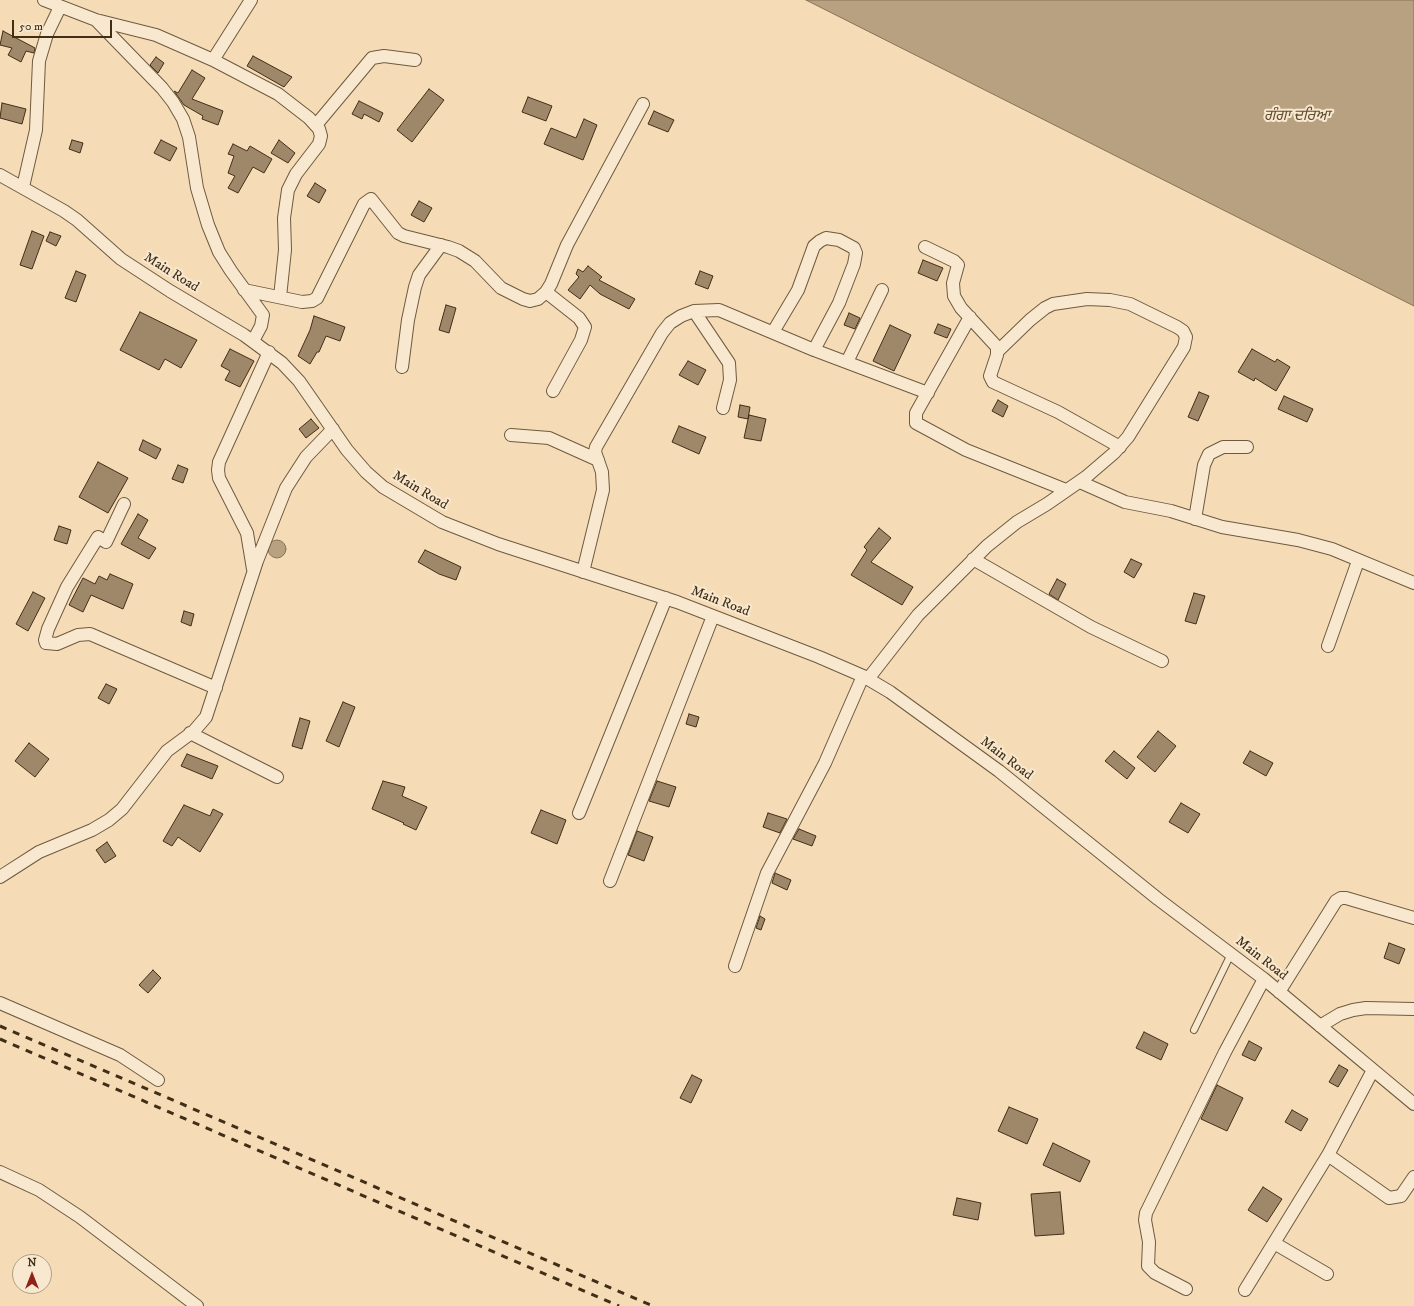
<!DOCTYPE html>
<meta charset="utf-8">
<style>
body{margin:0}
#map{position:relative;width:1414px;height:1306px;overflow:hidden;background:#f5dcb7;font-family:"IM FELL DW Pica",serif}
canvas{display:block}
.north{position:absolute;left:12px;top:1254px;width:40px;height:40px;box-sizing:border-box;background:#f8e8d0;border:1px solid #af9e86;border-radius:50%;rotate:0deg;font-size:11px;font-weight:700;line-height:16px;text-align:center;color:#412e16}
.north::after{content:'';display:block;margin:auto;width:14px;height:18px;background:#8f2418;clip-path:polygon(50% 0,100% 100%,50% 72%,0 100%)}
.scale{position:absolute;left:12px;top:20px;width:100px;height:18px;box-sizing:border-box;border:2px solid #412e16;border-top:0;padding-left:5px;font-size:12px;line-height:14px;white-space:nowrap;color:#412e16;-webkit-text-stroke:3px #f8e8d0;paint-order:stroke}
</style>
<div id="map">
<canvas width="1414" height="1306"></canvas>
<div class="north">N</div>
<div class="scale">50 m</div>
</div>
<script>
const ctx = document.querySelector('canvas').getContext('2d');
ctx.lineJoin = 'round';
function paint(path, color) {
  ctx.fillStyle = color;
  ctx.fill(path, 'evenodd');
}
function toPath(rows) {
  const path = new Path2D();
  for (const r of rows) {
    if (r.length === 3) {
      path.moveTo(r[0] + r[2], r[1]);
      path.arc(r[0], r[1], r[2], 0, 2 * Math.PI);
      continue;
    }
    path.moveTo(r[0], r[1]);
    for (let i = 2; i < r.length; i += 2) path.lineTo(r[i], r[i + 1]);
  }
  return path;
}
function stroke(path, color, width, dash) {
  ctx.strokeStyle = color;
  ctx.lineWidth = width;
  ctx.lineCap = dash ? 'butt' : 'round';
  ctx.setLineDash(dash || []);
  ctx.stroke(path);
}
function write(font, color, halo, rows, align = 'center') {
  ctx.font = font + ' "IM FELL DW Pica","Noto Sans Gurmukhi",serif';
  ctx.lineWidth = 4;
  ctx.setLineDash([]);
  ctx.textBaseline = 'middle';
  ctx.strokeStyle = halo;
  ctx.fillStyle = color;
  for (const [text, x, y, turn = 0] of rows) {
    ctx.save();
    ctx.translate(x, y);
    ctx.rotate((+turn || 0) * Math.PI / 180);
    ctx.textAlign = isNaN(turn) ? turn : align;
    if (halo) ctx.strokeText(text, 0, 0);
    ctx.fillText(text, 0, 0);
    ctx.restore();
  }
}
const water = toPath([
 [806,0,1414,0,1414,306,806,0],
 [277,549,9]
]);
const building = toPath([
 [3,31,35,48,34,53,26,51,21,62,8,55,12,48,0,45,3,31],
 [253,56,292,77,284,87,247,66,253,56],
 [156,57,164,63,158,73,150,65,156,57],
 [192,70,205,78,192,99,223,111,218,125,202,119,203,116,184,105,174,91,178,93,192,70],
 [429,89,444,100,412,142,397,130,429,89],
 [528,97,552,106,546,121,522,112,528,97],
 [359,101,383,113,379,122,364,114,362,119,352,114,359,101],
 [2,103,26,109,22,124,0,118,2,103],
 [654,111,674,120,668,132,648,124,654,111],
 [584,119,597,125,583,160,544,144,551,128,576,138,584,119],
 [72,140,83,143,80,153,69,149,72,140],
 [161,140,177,148,170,161,154,153,161,140],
 [279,140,295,153,288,163,271,153,279,140],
 [233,144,247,151,250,146,272,159,264,173,253,167,238,193,228,188,235,176,228,173,234,156,228,154,233,144],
 [315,183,326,190,319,203,307,196,315,183],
 [419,201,432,208,424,222,411,215,419,201],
 [32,231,44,236,32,269,20,265,32,231],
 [50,232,61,236,56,246,46,241,50,232],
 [923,260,943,268,937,281,918,273,923,260],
 [588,266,602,277,599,280,635,299,629,309,600,294,590,285,580,299,568,290,579,277,576,274,578,269,583,272,588,266],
 [76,271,86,275,76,302,65,298,76,271],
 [700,271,713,276,708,289,695,284,700,271],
 [446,305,456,308,449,333,439,330,446,305],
 [140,312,197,340,181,368,165,359,159,370,120,350,140,312],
 [849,313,860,318,855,329,844,325,849,313],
 [314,316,345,327,340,341,326,336,319,352,317,352,310,364,298,356,310,330,314,316],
 [938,324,951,329,947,338,934,333,938,324],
 [890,325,911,335,894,371,873,361,890,325],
 [230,349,254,361,240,387,225,380,230,371,221,366,230,349],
 [1252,349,1275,362,1277,359,1290,367,1276,391,1255,378,1254,381,1238,372,1252,349],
 [688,361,706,370,698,385,679,375,688,361],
 [1199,392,1209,396,1198,421,1188,417,1199,392],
 [1284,396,1313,409,1307,422,1278,409,1284,396],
 [998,400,1008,406,1003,417,992,411,998,400],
 [740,405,750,407,748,419,738,417,740,405],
 [749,415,766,419,761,441,744,438,749,415],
 [311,419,319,428,306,438,299,429,311,419],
 [679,426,706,437,699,454,672,442,679,426],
 [143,440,161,449,156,459,139,450,143,440],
 [98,462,128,478,108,513,79,497,98,462],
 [178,465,188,469,183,483,172,479,178,465],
 [138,514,148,520,138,538,156,548,149,559,121,544,138,514],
 [59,526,71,530,67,544,54,540,59,526],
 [879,528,891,538,871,562,913,587,902,605,851,575,867,550,864,547,879,528],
 [425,550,461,567,456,580,439,574,418,562,425,550],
 [1131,559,1142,564,1134,578,1124,572,1131,559],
 [110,574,133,584,123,609,91,595,83,612,69,605,83,578,95,584,99,576,107,580,110,574],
 [1057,579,1066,584,1058,600,1049,594,1057,579],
 [33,592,45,598,28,631,16,624,33,592],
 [1194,593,1205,596,1196,624,1185,621,1194,593],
 [184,611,194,614,191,626,181,622,184,611],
 [106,684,117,689,109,704,98,698,106,684],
 [343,702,355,707,339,747,326,741,343,702],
 [689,714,699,717,696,727,686,724,689,714],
 [300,718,310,721,302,749,292,746,300,718],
 [1158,731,1176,746,1155,772,1137,757,1158,731],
 [29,743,49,759,35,777,15,761,29,743],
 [1114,751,1135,768,1127,779,1105,761,1114,751],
 [1250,751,1273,763,1266,776,1243,763,1250,751],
 [187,754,218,766,212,779,181,766,187,754],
 [383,781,405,787,402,796,427,807,416,830,403,824,404,823,372,809,383,781],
 [657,781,676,787,669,807,649,801,657,781],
 [1181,803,1200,814,1188,833,1169,822,1181,803],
 [184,805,210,816,213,809,223,814,200,852,178,837,172,846,163,841,184,805],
 [541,810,566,820,557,844,531,833,541,810],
 [768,813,787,819,780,833,763,827,768,813],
 [799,829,816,836,812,846,793,839,799,829],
 [637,831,653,837,644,861,628,855,637,831],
 [107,842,116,856,105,863,96,850,107,842],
 [775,873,791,880,787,890,772,883,775,873],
 [760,916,765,919,761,930,756,928,760,916],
 [1389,943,1405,949,1399,964,1384,958,1389,943],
 [153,970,161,978,148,993,139,985,153,970],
 [1144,1032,1168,1044,1161,1060,1136,1048,1144,1032],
 [1249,1041,1262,1048,1255,1061,1242,1055,1249,1041],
 [1339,1065,1348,1070,1338,1087,1329,1082,1339,1065],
 [692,1075,702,1080,691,1103,680,1098,692,1075],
 [1217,1085,1243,1098,1227,1131,1201,1119,1217,1085],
 [1009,1107,1038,1119,1027,1144,998,1131,1009,1107],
 [1292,1110,1308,1119,1301,1131,1285,1122,1292,1110],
 [1053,1143,1090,1161,1080,1182,1043,1165,1053,1143],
 [1263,1187,1282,1199,1267,1222,1248,1210,1263,1187],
 [1060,1192,1064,1234,1035,1236,1031,1194,1060,1192],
 [957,1198,981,1203,978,1220,953,1215,957,1198]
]);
const lane = toPath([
 [1194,1030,1231,954]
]);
const street = toPath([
 [44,0,96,20,156,35,213,60,278,94,309,118,319,129,321,136,319,144,296,174,288,190,284,218,285,250,280,297],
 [96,20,162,88,173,102,183,119,189,137,197,188,208,225,219,252,231,271,263,315,261,326,253,341],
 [213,60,251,0],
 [316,125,372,58,384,56,415,60],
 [0,175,64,211,77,220,121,259,170,291,244,335,282,363,299,381,347,450,366,472,383,487,442,522,498,544,677,602,819,657,863,676,890,692,999,771,1158,899,1264,979,1414,1104],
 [23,187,36,130,39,61,47,34,60,7],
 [925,247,954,261,958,265,953,283,954,296,961,308,997,347,997,355,990,376,993,382,1058,412,1120,447],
 [244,290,302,302,312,301,317,298,364,204,371,199,398,233,404,236,448,247,459,251,475,261,501,288,523,299,530,301,538,299,546,292,551,284,567,245,643,104],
 [546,292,579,318,585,327,581,340,553,391],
 [694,311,729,363,730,380,723,408],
 [970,317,916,413,916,423,966,450,1066,490],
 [773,332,798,290,814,246,820,241,826,238,839,240,854,248,856,253,854,264,839,303,814,350],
 [847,362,882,290],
 [402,367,408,320,415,287,419,275,441,245],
 [511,435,549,438,598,460],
 [1080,482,1125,502,1171,511,1222,527,1298,540,1332,549,1414,583],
 [124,504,106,542,98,537,67,587,48,629,45,640,46,643,57,644,78,635,90,634,216,688],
 [1195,519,1204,465,1209,454,1223,447,1247,447],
 [973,559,1091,627,1162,661],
 [253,569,247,533,219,478,218,470,219,462,269,352],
 [583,572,603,490,602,472,595,452,596,447,662,333,670,323,681,316,694,311,719,310,814,350,928,393],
 [1328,646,1358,561],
 [868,679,918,615,987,546,1017,522,1047,504,1086,477,1114,453,1128,437,1184,347,1186,337,1183,331,1177,327,1130,304,1110,300,1087,299,1053,304,1045,308,1030,320,998,351],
 [190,733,277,777],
 [579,813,666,598],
 [0,877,39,852,92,830,109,820,122,809,167,751,194,731,206,717,257,561,286,488,306,457,333,429],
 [610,881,713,616],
 [735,966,767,873,825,763,863,676],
 [1279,992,1336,901,1341,898,1346,898,1414,918],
 [0,1003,120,1055,158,1080],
 [1320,1026,1340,1014,1353,1010,1366,1008,1414,1009],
 [1328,1155,1389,1198,1401,1196,1414,1177],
 [0,1172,39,1190,80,1217,197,1306],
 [1274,1243,1327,1274],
 [1186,1289,1155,1273,1148,1266,1149,1242,1145,1220,1146,1213,1225,1052,1264,979],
 [1245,1290,1328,1155,1373,1070]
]);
const rail = toPath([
 [0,1026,653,1306],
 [0,1039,619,1306]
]);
const streetNames = [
 ["Main Road",171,273,32],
 ["Main Road",420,491,31],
 ["Main Road",720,602,21],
 ["Main Road",1006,759,37],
 ["Main Road",1261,959,38]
];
const waterNames = [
 ["ਗੰਗਾ ਦਰਿਆ",1297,117]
];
paint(water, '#b8a180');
stroke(water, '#887356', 1);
paint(building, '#9f886a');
stroke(building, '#412e16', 1);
stroke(lane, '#6e5a3e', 8);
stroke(street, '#6e5a3e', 14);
stroke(lane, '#f8e8d0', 6);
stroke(street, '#f8e8d0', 12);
stroke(rail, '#412e16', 3, [7, 7]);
write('14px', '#412e16', '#f8e8d0', streetNames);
write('italic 15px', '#5f4b30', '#f8e8d0', waterNames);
</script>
